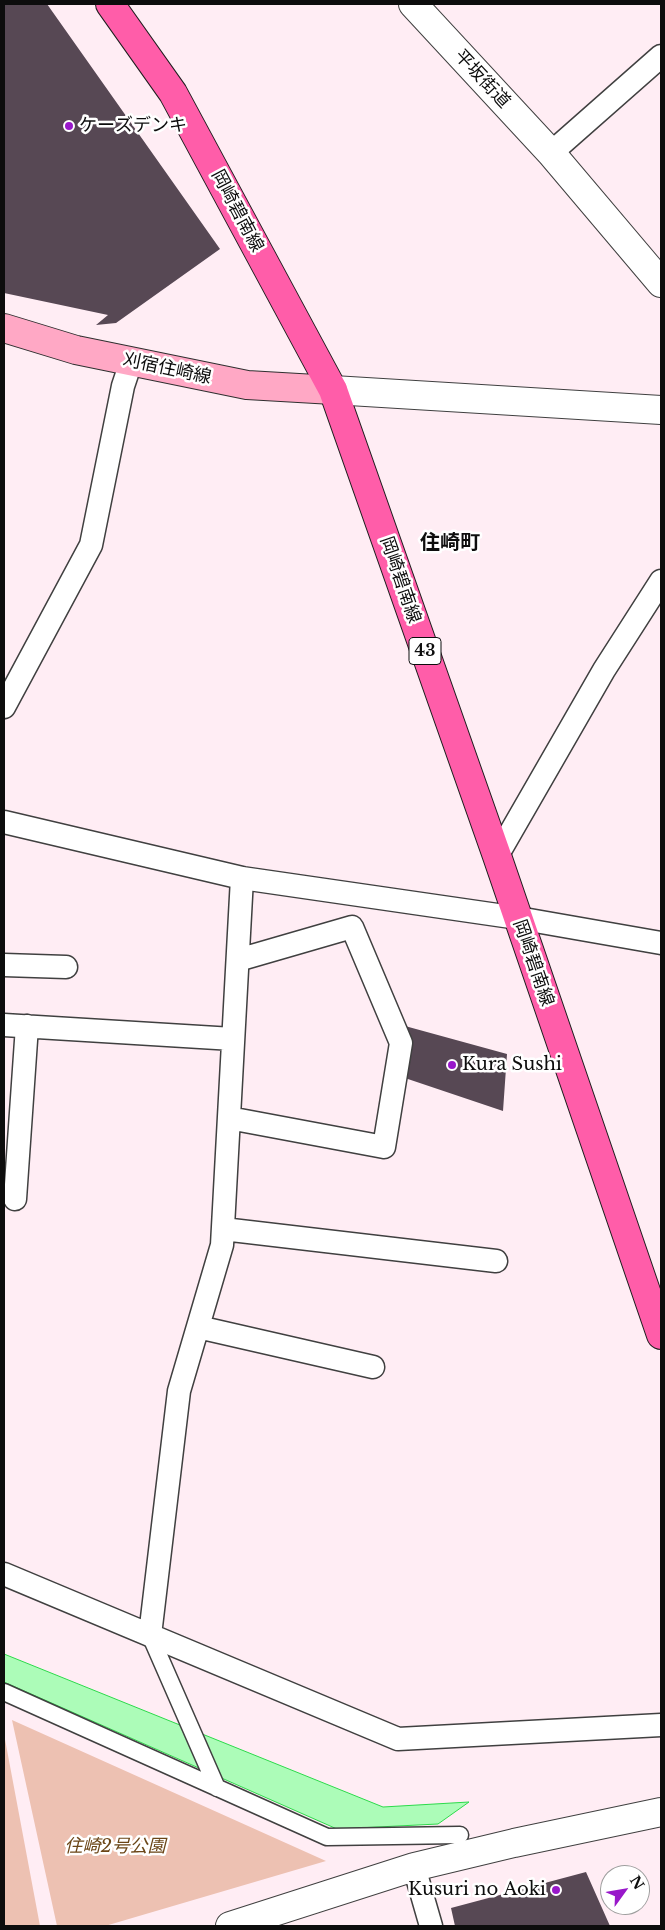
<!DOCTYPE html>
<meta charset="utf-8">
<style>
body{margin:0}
#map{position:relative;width:665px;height:1930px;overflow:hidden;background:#ffedf4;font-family:"Libre Baskerville",serif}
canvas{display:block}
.frame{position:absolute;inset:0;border:5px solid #0d0d0d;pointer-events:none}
.north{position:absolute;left:600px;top:1865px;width:50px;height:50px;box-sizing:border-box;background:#fff;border:1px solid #9e9e9e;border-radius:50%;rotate:58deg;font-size:14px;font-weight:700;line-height:20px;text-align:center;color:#0d0d0d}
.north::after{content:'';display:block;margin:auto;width:18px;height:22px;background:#9918ca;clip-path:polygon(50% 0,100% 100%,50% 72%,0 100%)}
</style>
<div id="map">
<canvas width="665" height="1930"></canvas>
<div class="frame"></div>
<div class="north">N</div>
</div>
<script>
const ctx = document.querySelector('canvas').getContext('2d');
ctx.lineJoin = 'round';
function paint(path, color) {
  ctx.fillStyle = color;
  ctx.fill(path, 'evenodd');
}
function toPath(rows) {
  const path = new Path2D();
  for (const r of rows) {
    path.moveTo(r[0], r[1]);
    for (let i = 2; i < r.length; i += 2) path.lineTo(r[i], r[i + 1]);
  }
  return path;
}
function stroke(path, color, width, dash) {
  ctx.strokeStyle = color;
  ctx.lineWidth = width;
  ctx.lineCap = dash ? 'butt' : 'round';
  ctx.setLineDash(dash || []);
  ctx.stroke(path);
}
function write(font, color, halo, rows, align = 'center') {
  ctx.font = font + ' "Libre Baskerville","Noto Sans JP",serif';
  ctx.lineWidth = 5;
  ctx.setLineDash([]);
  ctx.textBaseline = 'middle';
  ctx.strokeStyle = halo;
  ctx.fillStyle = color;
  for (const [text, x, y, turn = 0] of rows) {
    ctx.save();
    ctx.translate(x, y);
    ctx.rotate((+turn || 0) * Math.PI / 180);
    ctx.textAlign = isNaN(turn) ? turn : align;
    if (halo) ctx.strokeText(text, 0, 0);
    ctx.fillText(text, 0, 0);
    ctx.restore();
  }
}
const green = toPath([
 [12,1720,326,1861,105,1926,57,1926],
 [4,1734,40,1926,4,1926]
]);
const water = toPath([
 [4,1654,383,1807,469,1802,438,1824,337,1829,4,1682,4,1654]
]);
const building = toPath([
 [4,4,47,4,220,249,116,323,96,325,108,315,4,293],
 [405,1026,507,1054,503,1111,396,1075],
 [586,1872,610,1926,455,1926,451,1908]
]);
const pedestrian = toPath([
 [150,1635,217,1788],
 [4,1692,327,1837,460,1835]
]);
const minor = toPath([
 [551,153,661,56],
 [4,707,91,545,123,386,131,362],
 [4,822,242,878,518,918,661,943],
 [497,856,604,670,661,581],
 [4,965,66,967],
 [4,1025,233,1039],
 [229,1118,384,1147,401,1043,352,927,238,960],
 [15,1199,27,1026],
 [223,1229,496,1261],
 [198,1327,373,1367],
 [4,1574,398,1739,661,1725],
 [150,1635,179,1391,222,1245,242,878],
 [414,1867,431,1926]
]);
const tertiary = toPath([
 [413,4,551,153,661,283],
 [333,390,661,410],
 [230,1926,414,1867,514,1843,661,1812]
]);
const secondary = toPath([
 [4,328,76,350,247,385,333,390]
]);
const primary = toPath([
 [110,4,173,93,333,390,497,856,661,1335]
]);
const markers = [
 [69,126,5,"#9918ca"],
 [452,1065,5,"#9918ca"],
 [556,1890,5,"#9918ca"]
];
const shields = [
 [425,651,32]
];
const shieldNames = [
 ["43",425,651]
];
const streetNames = [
 ["平坂街道",482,79,47],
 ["岡崎碧南線",237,211,62],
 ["刈宿住崎線",167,369,12],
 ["岡崎碧南線",400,580,71],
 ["岡崎碧南線",533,963,71]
];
const poiNames = [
 ["ケーズデンキ",79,126],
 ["Kura Sushi",462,1065],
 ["Kusuri no Aoki",546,1890,"right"]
];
const parkNames = [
 ["住崎2号公園",115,1847]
];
const quarterNames = [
 ["住崎町",450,543]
];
paint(green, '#edc1b2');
paint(water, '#acfcb8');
stroke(water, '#2cda4a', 1);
paint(building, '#574854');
stroke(pedestrian, '#404040', 19);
stroke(minor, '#404040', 25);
stroke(tertiary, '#404040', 30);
stroke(secondary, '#2f2f2f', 30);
stroke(primary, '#1e1e1e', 30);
stroke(pedestrian, '#fff', 16);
stroke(minor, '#fff', 22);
stroke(tertiary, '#fff', 28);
stroke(secondary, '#ffa8c5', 28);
stroke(primary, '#ff5da9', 28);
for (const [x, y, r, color] of markers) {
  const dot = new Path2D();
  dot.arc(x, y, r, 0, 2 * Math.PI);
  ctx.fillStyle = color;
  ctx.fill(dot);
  stroke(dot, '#fff', 2);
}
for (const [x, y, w] of shields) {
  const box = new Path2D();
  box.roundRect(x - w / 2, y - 13.5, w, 27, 4);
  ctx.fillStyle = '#fff';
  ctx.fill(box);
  stroke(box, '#0d0d0d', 1);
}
write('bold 16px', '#0d0d0d', null, shieldNames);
write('18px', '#0d0d0d', '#fff', streetNames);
write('18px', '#0d0d0d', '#fff', poiNames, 'left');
write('italic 18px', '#6b4617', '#fff', parkNames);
write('bold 20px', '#0d0d0d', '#fff', quarterNames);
</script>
